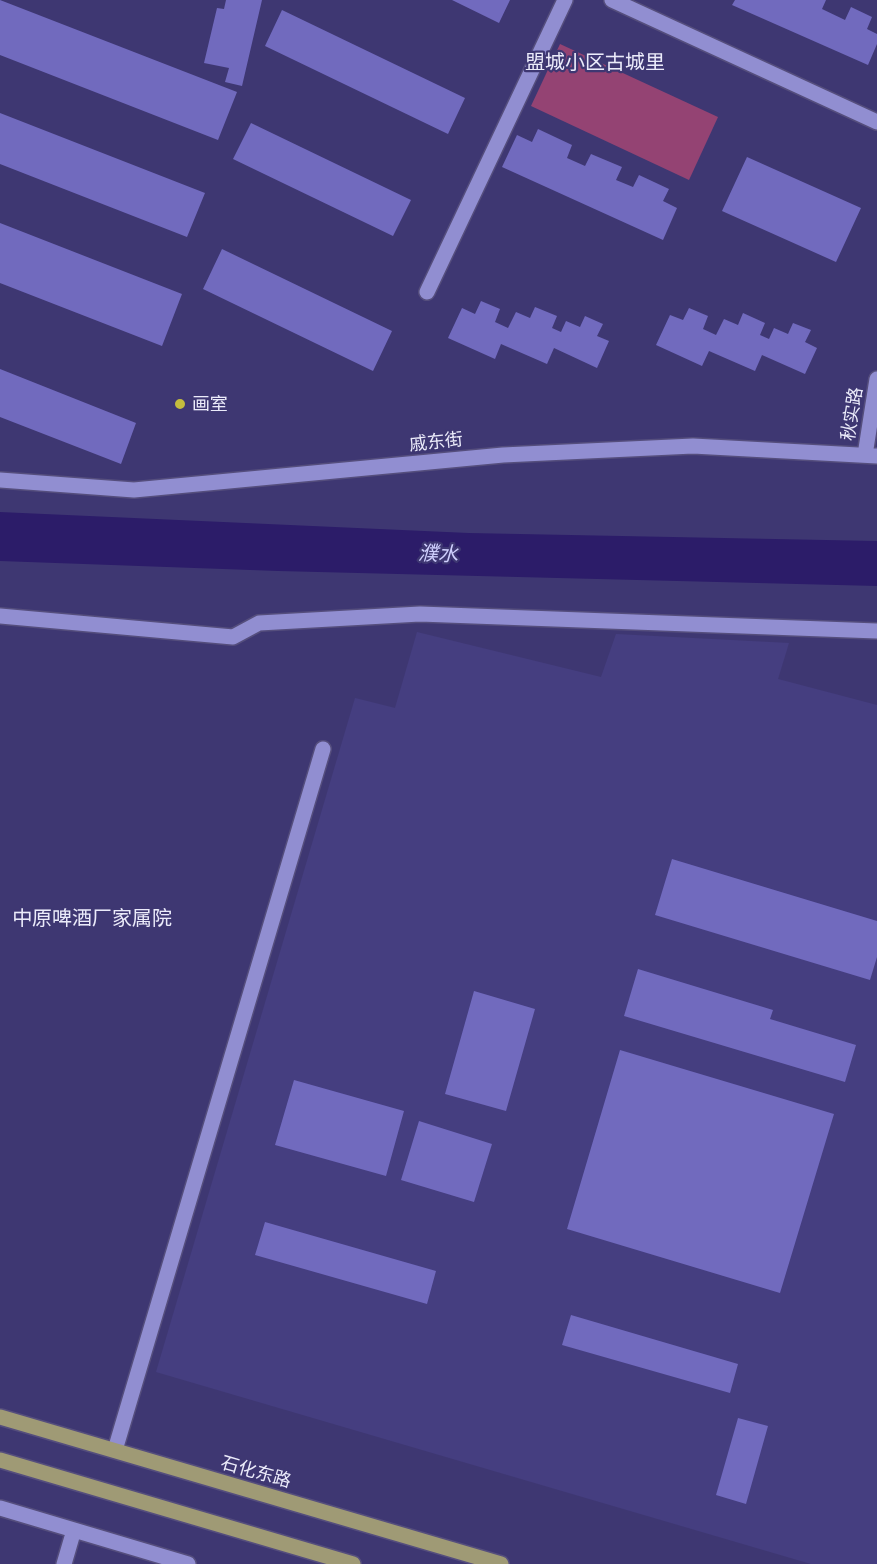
<!DOCTYPE html>
<meta charset="utf-8">
<style>
body{margin:0}
canvas{display:block;background:#3e3772}
</style>
<canvas width="877" height="1564"></canvas>
<script>
const ctx = document.querySelector('canvas').getContext('2d');
ctx.lineJoin = 'round';
function paint(path, color) {
  ctx.fillStyle = color;
  ctx.fill(path, 'evenodd');
}
function toPath(rows) {
  const path = new Path2D();
  for (const r of rows) {
    path.moveTo(r[0], r[1]);
    for (let i = 2; i < r.length; i += 2) path.lineTo(r[i], r[i + 1]);
  }
  return path;
}
function stroke(path, color, width, dash) {
  ctx.strokeStyle = color;
  ctx.lineWidth = width;
  ctx.lineCap = dash ? 'butt' : 'round';
  ctx.setLineDash(dash || []);
  ctx.stroke(path);
}
function write(font, color, halo, rows, align = 'center') {
  ctx.font = font + ' Lato,"Noto Sans SC",sans-serif';
  ctx.lineWidth = 4.5;
  ctx.setLineDash([]);
  ctx.textBaseline = 'middle';
  ctx.strokeStyle = halo;
  ctx.fillStyle = color;
  for (const [text, x, y, turn = 0] of rows) {
    ctx.save();
    ctx.translate(x, y);
    ctx.rotate((+turn || 0) * Math.PI / 180);
    ctx.textAlign = isNaN(turn) ? turn : align;
    if (halo) ctx.strokeText(text, 0, 0);
    ctx.fillText(text, 0, 0);
    ctx.restore();
  }
}
const built = toPath([
 [417,632,601,677,616,634,789,643,778,679,877,705,877,1564,811,1564,156,1372,355,698,395,708]
]);
const green = toPath([
 [560,44,718,117,689,180,531,106]
]);
const water = toPath([
 [0,512,469,533,877,541,877,586,278,571,0,561]
]);
const building = toPath([
 [0,0,237,92,218,140,0,55],
 [226,0,262,0,242,86,225,82,229,68,204,63,217,8,224,9],
 [452,0,510,0,499,23],
 [735,0,826,0,822,9,845,20,851,7,872,17,867,29,877,34,877,44,868,65,732,5],
 [282,10,465,98,448,134,265,46],
 [0,113,205,193,187,237,0,164],
 [251,123,411,200,393,236,233,159],
 [538,129,572,145,567,158,585,166,591,154,622,167,616,180,633,187,639,175,669,189,663,201,677,208,663,240,502,167,517,135,532,142],
 [747,157,861,208,836,262,722,211],
 [0,223,182,294,162,346,0,283],
 [222,249,392,331,373,371,203,289],
 [481,301,500,309,495,322,508,328,516,312,530,318,535,307,557,316,552,328,561,332,566,321,580,327,585,316,603,324,597,336,609,341,597,368,554,348,547,364,501,344,495,359,448,338,462,308,475,314],
 [689,308,708,316,703,329,716,335,724,319,738,325,743,313,765,323,760,335,769,339,774,328,788,334,793,323,811,330,805,342,817,348,805,374,762,355,755,371,709,351,702,366,656,345,670,315,683,320],
 [0,369,136,423,121,464,0,417],
 [672,859,877,921,877,957,870,980,655,915],
 [638,969,773,1010,770,1019,856,1045,845,1082,624,1016],
 [474,991,535,1009,506,1111,445,1094],
 [620,1050,834,1114,780,1293,567,1229],
 [294,1080,404,1111,386,1176,275,1145],
 [419,1121,492,1144,474,1202,401,1180],
 [265,1222,436,1271,427,1304,255,1255],
 [571,1315,738,1364,730,1393,562,1345],
 [738,1418,768,1426,746,1504,716,1495]
]);
const minor = toPath([
 [612,0,877,122],
 [427,292,565,0],
 [865,455,877,379],
 [0,480,134,490,503,455,693,446,877,456],
 [0,616,233,637,259,623,420,614,877,631],
 [115,1450,323,749],
 [0,1508,188,1564],
 [64,1564,74,1530]
]);
const major = toPath([
 [0,1417,501,1564],
 [0,1460,353,1564]
]);
const markers = [
 [180,404,6,"#c4bc3d"]
];
const poiNames = [
 ["画室",192,404]
];
const streetNames = [
 ["秋实路",852,414,-81],
 ["戚东街",436,442,-6],
 ["石化东路",256,1472,16]
];
const neighbourhoodNames = [
 ["盟城小区古城里",595,63],
 ["中原啤酒厂家属院",92,919]
];
const waterNames = [
 ["濮水",438,554,2]
];
paint(built, '#453e80');
paint(green, '#944373');
paint(water, '#2c1c69');
paint(building, '#716abe');
stroke(minor, '#554e7d', 18);
stroke(major, '#554e7d', 18);
stroke(minor, '#918ed1', 15);
stroke(major, '#9f9a75', 15);
for (const [x, y, r, color] of markers) {
  const dot = new Path2D();
  dot.arc(x, y, r, 0, 2 * Math.PI);
  ctx.fillStyle = color;
  ctx.fill(dot);
  stroke(dot, '#3e3772', 2);
}
write('18px', '#ebebfa', '#3e3772', poiNames, 'left');
write('18px', '#ebebfa', '#3e3772', streetNames);
write('20px', '#ebebfa', '#3e3772', neighbourhoodNames);
write('italic 20px', '#d0d0fe', '#3e3772', waterNames);
</script>
